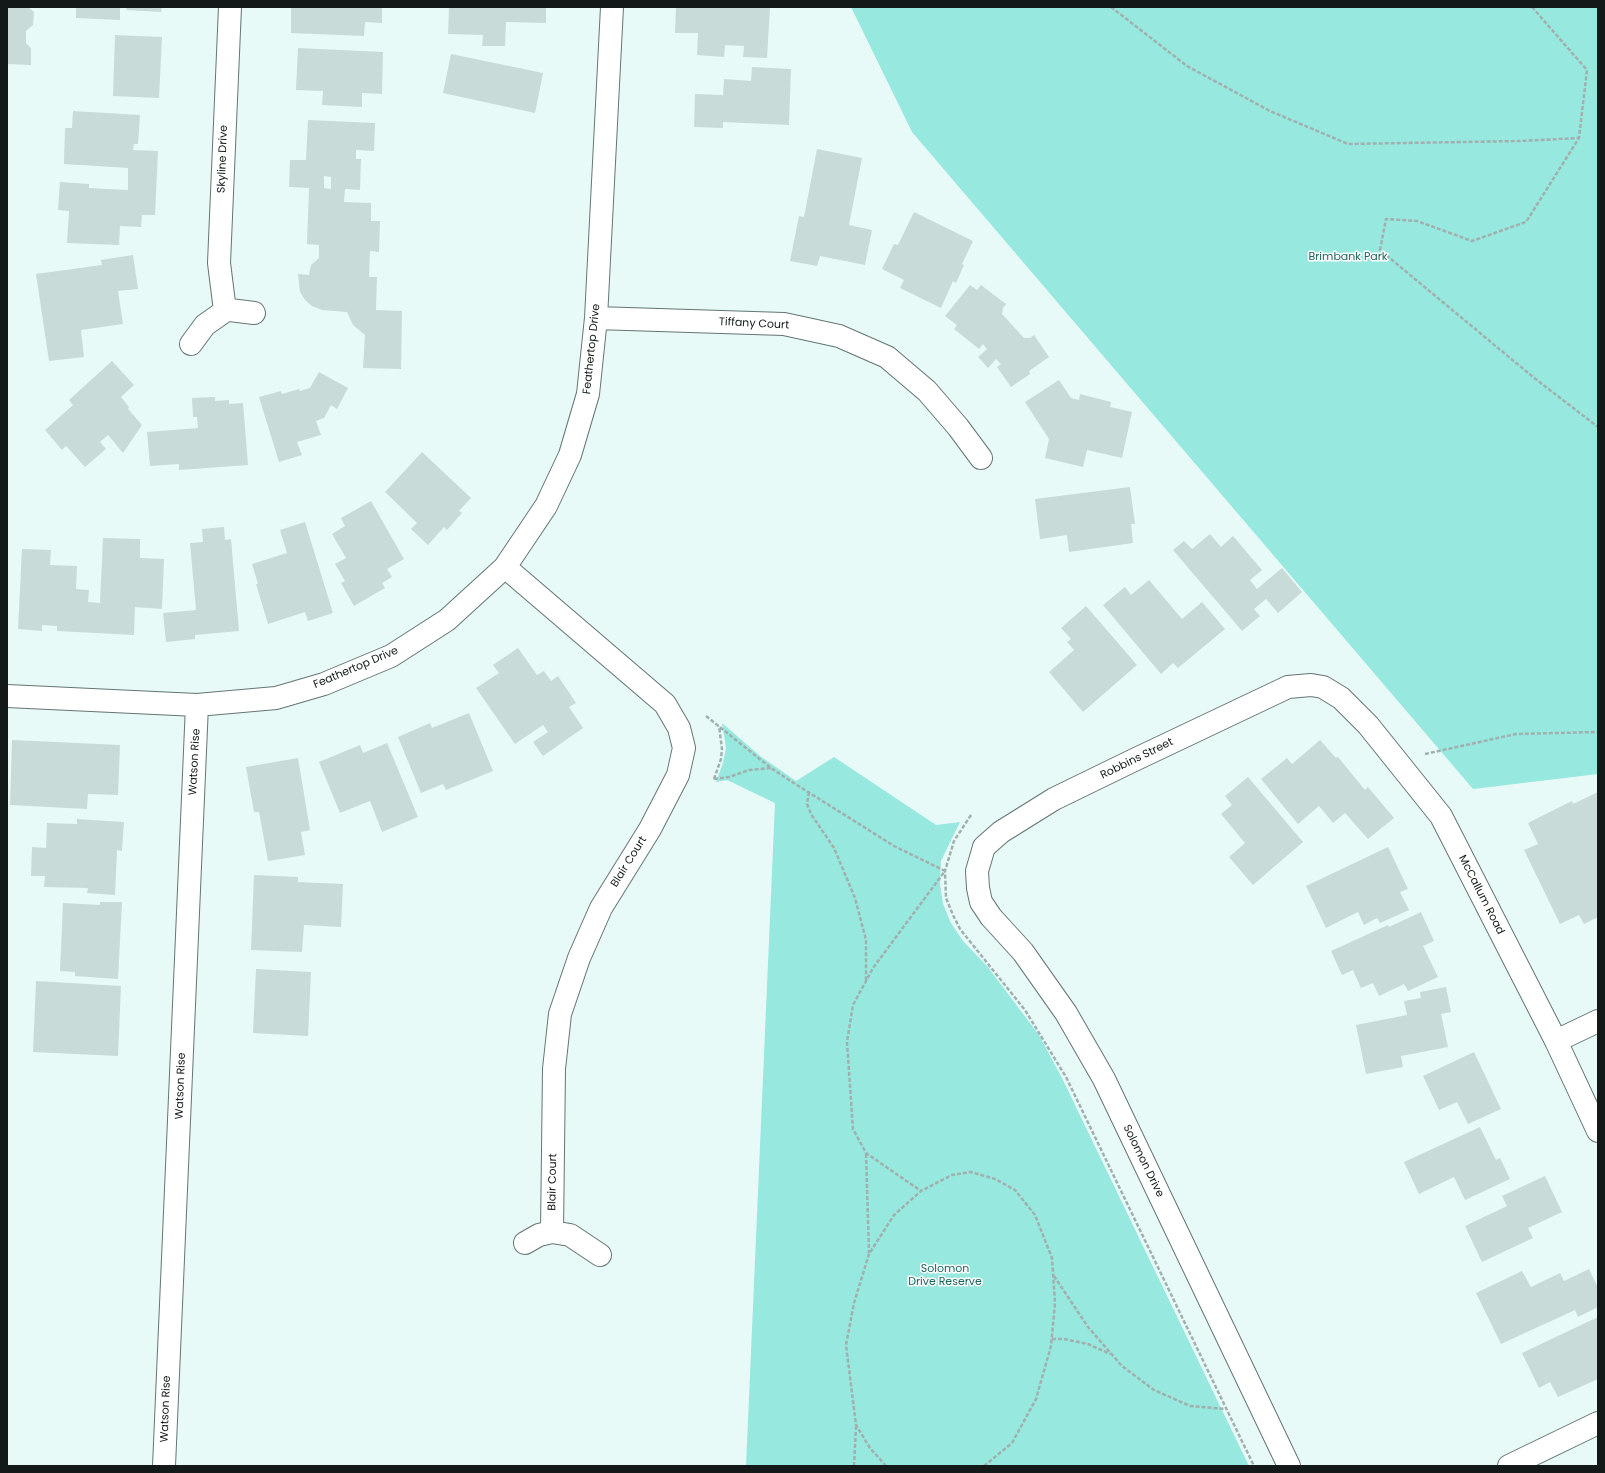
<!DOCTYPE html>
<style>
body{margin:0}
#map{position:relative;width:1605px;height:1473px;overflow:hidden;background:#e7faf7;font-family:Poppins,sans-serif}
canvas{display:block}
.frame{position:absolute;inset:0;border:8px solid #121918;pointer-events:none}
</style>
<div id="map">
<canvas width="1605" height="1473"></canvas>
<div class="frame"></div>
</div>
<script>
const ctx = document.querySelector('canvas').getContext('2d');
ctx.lineJoin = 'round';
function paint(path, color) {
  ctx.fillStyle = color;
  ctx.fill(path, 'evenodd');
}
function toPath(rows) {
  const path = new Path2D();
  for (const r of rows) {
    path.moveTo(r[0], r[1]);
    for (let i = 2; i < r.length; i += 2) path.lineTo(r[i], r[i + 1]);
  }
  return path;
}
function stroke(path, color, width, dash) {
  ctx.strokeStyle = color;
  ctx.lineWidth = width;
  ctx.lineCap = dash ? 'butt' : 'round';
  ctx.setLineDash(dash || []);
  ctx.stroke(path);
}
function write(font, color, halo, rows, align = 'center') {
  ctx.font = font + ' Poppins,sans-serif';
  ctx.lineWidth = 3;
  ctx.setLineDash([]);
  ctx.textBaseline = 'middle';
  ctx.strokeStyle = halo;
  ctx.fillStyle = color;
  for (const [text, x, y, turn = 0] of rows) {
    ctx.save();
    ctx.translate(x, y);
    ctx.rotate((+turn || 0) * Math.PI / 180);
    ctx.textAlign = isNaN(turn) ? turn : align;
    if (halo) ctx.strokeText(text, 0, 0);
    ctx.fillText(text, 0, 0);
    ctx.restore();
  }
}
const green = toPath([
 [851,7,1598,7,1598,774,1473,789,912,132],
 [722,723,760,756,796,781,834,757,936,825,960,822,941,861,940,884,943,904,951,923,963,941,987,966,1039,1035,1063,1080,1249,1466,746,1466,775,803,727,780,716,782,723,763,726,748]
]);
const building = toPath([
 [7,7,28,7,34,12,33,25,26,31,26,43,31,48,31,65,7,64],
 [76,7,120,7,120,20,76,18],
 [127,7,162,7,161,12,126,10],
 [302,7,382,7,382,23,365,22,364,36,291,33,291,8],
 [449,7,546,7,546,23,506,22,505,46,482,46,483,35,448,34],
 [676,7,770,7,767,58,743,57,744,46,725,45,724,57,697,55,698,33,675,33],
 [115,35,162,37,159,98,113,96],
 [298,48,383,52,382,94,362,93,362,107,322,105,323,91,296,90],
 [451,54,543,73,535,113,443,93],
 [752,67,791,69,789,125,723,122,723,128,694,127,695,94,723,95,724,79,751,81],
 [73,111,140,115,138,144,134,144,133,150,158,151,155,215,142,215,141,227,120,226,119,245,67,243,69,211,58,210,60,182,89,184,89,188,128,190,128,168,64,164,65,128,72,128],
 [308,120,375,123,374,151,356,150,356,159,361,159,360,190,345,189,344,202,371,203,371,221,380,221,379,252,370,251,369,277,377,277,376,310,402,311,401,369,363,368,365,335,353,325,347,312,322,310,312,306,305,300,300,292,298,274,309,275,311,265,319,258,319,245,307,244,309,188,289,187,290,160,306,160],
 [324,176,331,177,331,189,324,188],
 [817,149,862,158,849,225,872,230,865,265,820,256,817,266,790,261,799,216,804,217],
 [914,212,973,241,962,264,964,265,956,283,953,281,941,308,900,288,904,280,882,269,894,244,898,245],
 [133,255,138,289,118,291,123,324,81,330,84,357,49,361,36,274,102,265,101,260],
 [970,285,977,290,981,285,1006,304,1003,308,1002,314,1024,338,1030,338,1034,335,1049,357,1029,371,1030,374,1011,387,997,367,1001,364,996,359,988,368,978,357,987,349,983,344,979,349,954,329,957,325,945,316],
 [112,361,134,385,121,397,129,407,128,409,142,425,123,453,108,435,100,442,106,449,85,467,66,446,62,450,45,430,73,405,69,400],
 [319,372,348,388,337,409,331,405,324,418,316,421,321,435,297,442,302,455,279,462,259,397,281,391,282,394,299,389,300,391,310,388],
 [1059,380,1071,398,1079,400,1080,394,1111,402,1110,407,1132,412,1122,458,1087,450,1083,467,1045,458,1049,439,1025,402],
 [215,397,215,401,229,400,229,404,243,403,248,465,179,470,179,464,150,466,147,432,198,428,197,417,193,417,192,398],
 [422,452,471,498,459,511,462,513,447,530,444,527,428,545,411,529,417,523,385,492],
 [1130,487,1135,524,1131,524,1133,543,1069,552,1067,535,1040,539,1035,499],
 [371,501,404,559,387,569,392,577,382,583,385,588,354,606,341,583,345,581,335,564,346,558,332,534,345,526,341,518],
 [305,522,333,613,308,621,305,612,268,624,256,584,258,584,252,564,287,553,280,530],
 [224,527,225,540,231,539,239,631,195,635,195,639,166,642,163,613,196,610,190,543,203,542,202,529],
 [1210,534,1221,547,1233,536,1262,570,1250,580,1257,589,1282,568,1302,592,1278,613,1266,599,1254,609,1260,616,1242,631,1173,550,1184,541,1192,549],
 [103,538,140,539,140,558,164,559,162,609,135,607,134,635,57,631,57,626,42,625,42,631,18,629,22,549,51,550,50,565,77,566,76,589,89,590,88,602,100,603],
 [1149,580,1182,619,1202,602,1225,629,1178,668,1173,663,1161,674,1103,605,1125,587,1131,595],
 [1086,606,1137,665,1083,712,1049,672,1074,650,1067,642,1071,639,1061,628],
 [518,648,537,675,544,671,551,681,558,676,576,703,569,707,583,728,543,756,533,742,548,732,543,725,515,744,476,688,499,673,493,665],
 [469,713,493,771,446,790,443,784,421,793,398,737,430,723,432,728],
 [12,740,120,745,118,795,88,794,87,809,10,805],
 [1320,740,1336,758,1338,757,1365,790,1368,787,1394,818,1368,839,1345,813,1333,823,1319,806,1298,824,1261,779,1287,758,1292,764],
 [387,743,418,817,382,832,370,801,340,813,319,762,360,745,363,753],
 [298,758,310,830,301,832,305,855,268,861,259,812,254,812,246,767],
 [1248,777,1303,842,1253,885,1229,857,1245,843,1221,814,1232,805,1225,796],
 [1598,792,1598,917,1584,924,1579,915,1560,924,1524,850,1538,844,1528,823,1572,801,1573,804],
 [77,819,124,822,122,851,117,850,115,895,87,893,88,888,44,887,45,876,31,876,32,847,46,848,47,823,77,824],
 [1388,847,1408,889,1400,892,1409,910,1380,923,1377,918,1364,925,1358,912,1326,928,1306,886],
 [254,875,298,877,298,882,343,884,341,927,304,925,302,952,251,950],
 [100,902,122,902,118,979,75,976,75,972,60,971,63,903,100,905],
 [1421,912,1434,941,1423,946,1438,977,1408,991,1404,984,1379,996,1373,983,1361,988,1353,970,1342,975,1331,951,1388,925,1389,927],
 [256,969,311,972,308,1036,253,1033],
 [36,981,121,986,118,1056,33,1052],
 [1446,987,1451,1012,1441,1014,1448,1047,1401,1056,1403,1067,1366,1074,1356,1025,1407,1015,1404,1001,1421,998,1420,992],
 [1474,1052,1501,1109,1468,1124,1457,1102,1439,1110,1423,1076],
 [1480,1127,1496,1160,1500,1158,1510,1179,1465,1200,1454,1177,1419,1194,1404,1162],
 [1545,1176,1562,1212,1528,1228,1533,1238,1482,1262,1465,1226,1507,1206,1502,1196],
 [1589,1269,1598,1288,1598,1307,1578,1317,1575,1310,1501,1344,1476,1293,1522,1271,1531,1287,1560,1273,1564,1281],
 [1598,1317,1598,1379,1558,1397,1550,1382,1539,1388,1522,1353]
]);
const path = toPath([
 [1111,7,1187,66,1270,111,1348,144,1520,141,1579,138],
 [1532,7,1587,70,1579,138,1526,222,1472,241,1417,221,1386,219,1380,250,1533,377,1598,427],
 [706,716,771,768,789,780,894,846,945,871,873,968,853,1005,847,1042,853,1129,866,1153,921,1191],
 [1425,754,1516,734,1598,732],
 [714,779,729,777,749,770,771,768],
 [714,779,721,759,722,749,719,726],
 [809,792,807,804,811,814,834,848,855,898,866,940,866,980],
 [971,815,954,841,945,871,946,898,953,915,960,929,1025,1010,1066,1077,1254,1466],
 [866,1154,869,1253],
 [1054,1276,1088,1327,1122,1366,1154,1390,1190,1406,1226,1409],
 [1052,1339,1064,1339,1088,1344,1110,1354],
 [854,1466,856,1427],
 [886,1466,870,1448,856,1425,846,1345,854,1303,869,1254,894,1215,921,1191,952,1175,971,1172,995,1179,1015,1190,1035,1215,1052,1258,1055,1303,1051,1346,1036,1399,1012,1443,984,1466]
]);
const minor = toPath([
 [225,311,219,263,230,7],
 [596,318,784,324,839,336,887,357,927,391,958,427,981,458],
 [191,344,205,325,225,311,230,310,254,313],
 [505,567,665,704,679,728,684,748,678,775,650,829,601,908,579,958,560,1014,554,1069,552,1232],
 [7,696,197,705,276,698,324,684,391,656,447,620,505,567,546,506,570,455,588,394,596,318,612,7],
 [1556,1041,1598,1021],
 [525,1243,539,1235,552,1232,570,1235,600,1255],
 [164,1466,197,705],
 [1289,1466,1104,1079,1066,1013,1023,952,991,917,981,902,978,888,977,871,984,847,1001,832,1054,799,1132,761,1288,687,1311,685,1323,687,1341,698,1368,725,1441,816,1556,1041,1598,1131],
 [1509,1466,1598,1423]
]);
const streetNames = [
 ["Skyline Drive",223,159,-88],
 ["Tiffany Court",754,324,3],
 ["Feathertop Drive",592,349,-84],
 ["Feathertop Drive",356,668,-23],
 ["Robbins Street",1137,759,-26],
 ["Watson Rise",195,762,-87],
 ["Blair Court",629,862,-58],
 ["McCallum Road",1481,895,63],
 ["Watson Rise",181,1086,-88],
 ["Solomon Drive",1143,1161,64],
 ["Blair Court",553,1182,-89],
 ["Watson Rise",166,1409,-88]
];
const parkNames = [
 ["Brimbank Park",1348,257],
 ["Solomon",945,1269],
 ["Drive Reserve",945,1282]
];
paint(green, '#97e8df');
paint(building, '#c9dbd9');
stroke(minor, '#647573', 24);
stroke(path, '#a1b0ae', 2.5, [4, 2]);
stroke(minor, '#fff', 22);
write('11px', '#121918', '#fff', streetNames);
write('11px', '#1c635d', '#fff', parkNames);
</script>
